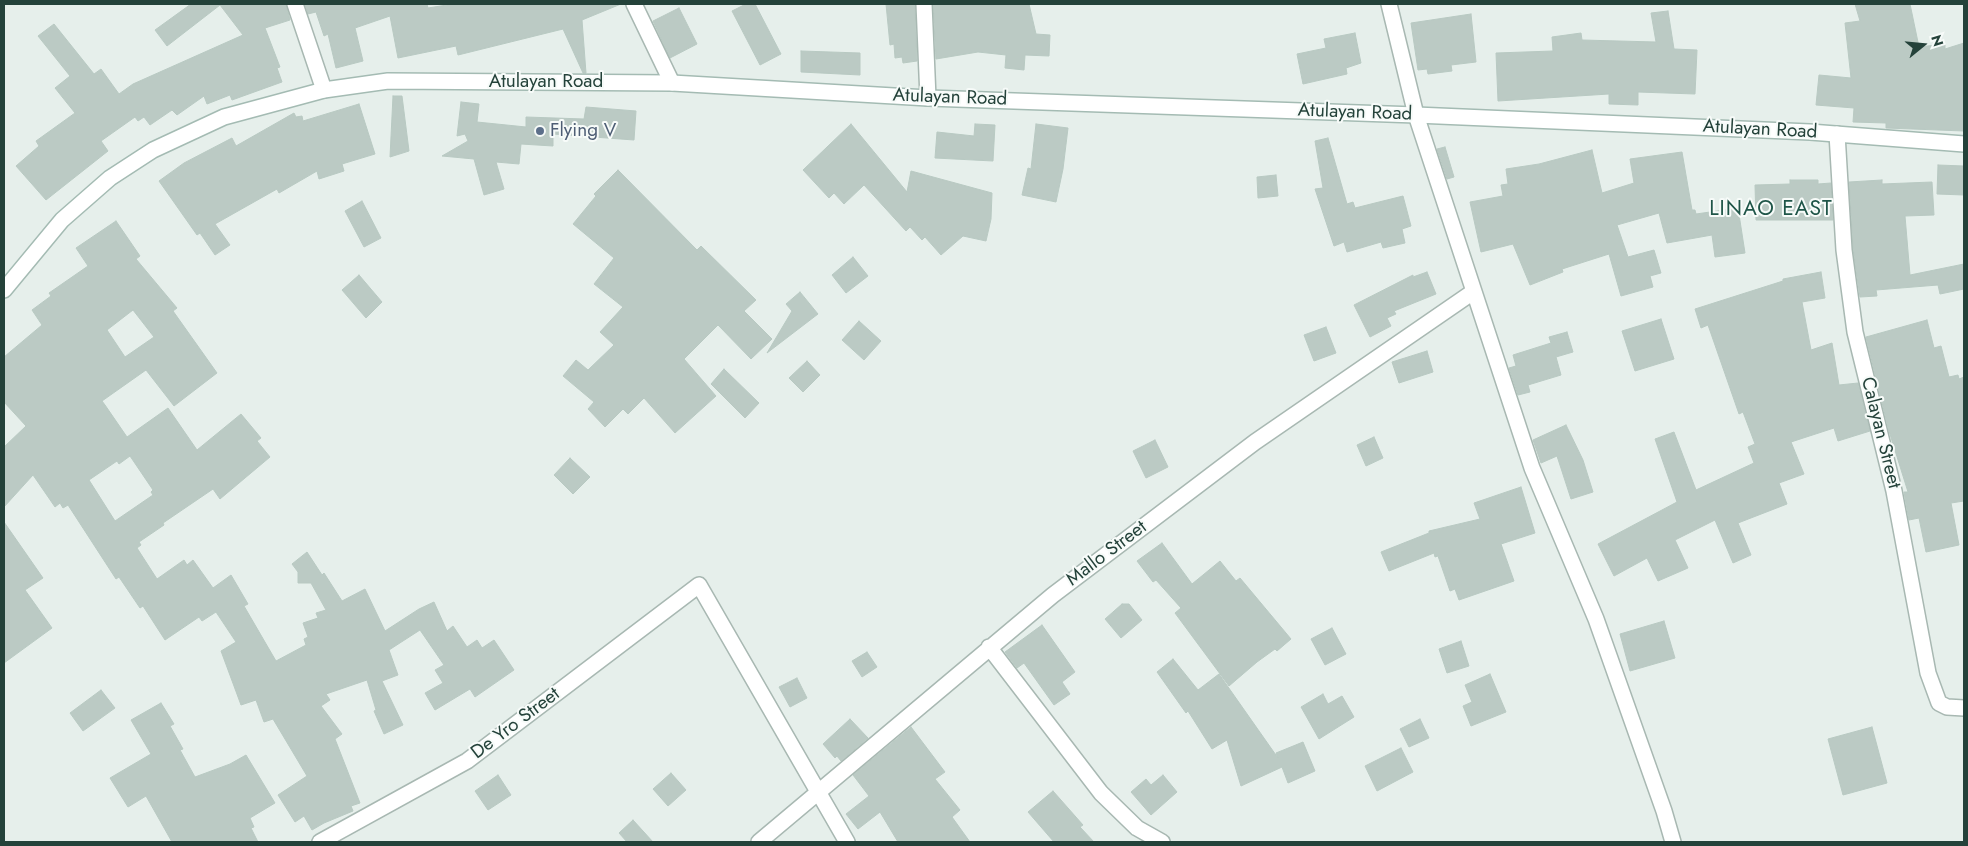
<!DOCTYPE html>
<style>
body{margin:0}
#map{position:relative;width:1968px;height:846px;overflow:hidden;background:#e6efeb;font-family:Jost,sans-serif}
canvas{display:block}
.frame{position:absolute;inset:0;border:5px solid #24423a;pointer-events:none}
.north{position:absolute;left:1898px;top:20px;width:50px;height:50px;-webkit-text-stroke:4px #f7fbf9;paint-order:stroke;rotate:73deg;font-size:14px;font-weight:700;line-height:20px;text-align:center;color:#24423a}
.north::after{content:'';display:block;margin:auto;width:18px;height:22px;background:#24423a;clip-path:polygon(50% 0,100% 100%,50% 72%,0 100%)}
</style>
<div id="map">
<canvas width="1968" height="846"></canvas>
<div class="frame"></div>
<div class="north">N</div>
</div>
<script>
const ctx = document.querySelector('canvas').getContext('2d');
ctx.lineJoin = 'round';
function paint(path, color) {
  ctx.fillStyle = color;
  ctx.fill(path, 'evenodd');
}
function toPath(rows) {
  const path = new Path2D();
  for (const r of rows) {
    path.moveTo(r[0], r[1]);
    for (let i = 2; i < r.length; i += 2) path.lineTo(r[i], r[i + 1]);
  }
  return path;
}
function stroke(path, color, width, dash) {
  ctx.strokeStyle = color;
  ctx.lineWidth = width;
  ctx.lineCap = dash ? 'butt' : 'round';
  ctx.setLineDash(dash || []);
  ctx.stroke(path);
}
function write(font, color, halo, rows, align = 'center') {
  ctx.font = font + ' Jost,sans-serif';
  ctx.lineWidth = 4;
  ctx.setLineDash([]);
  ctx.textBaseline = 'middle';
  ctx.strokeStyle = halo;
  ctx.fillStyle = color;
  for (const [text, x, y, turn = 0] of rows) {
    ctx.save();
    ctx.translate(x, y);
    ctx.rotate((+turn || 0) * Math.PI / 180);
    ctx.textAlign = isNaN(turn) ? turn : align;
    if (halo) ctx.strokeText(text, 0, 0);
    ctx.fillText(text, 0, 0);
    ctx.restore();
  }
}
const building = toPath([
 [191,4,286,4,290,20,265,28,280,67,277,68,282,82,232,100,230,95,207,104,204,96,177,115,172,110,150,125,144,117,138,121,135,117,101,141,108,151,46,200,16,166,39,146,36,141,75,113,55,88,70,76,38,36,54,24,94,74,101,69,119,94,133,84,243,35,220,5,167,46,155,30,191,4],
 [305,4,427,4,428,8,453,4,621,4,582,20,586,73,583,73,563,29,458,55,456,46,398,58,390,16,355,28,363,61,336,68,328,34,324,36,316,12,308,14,305,4],
 [746,4,755,4,781,54,760,65,732,11,746,4],
 [886,4,915,4,917,61,903,63,902,57,895,58,894,44,890,45,886,4],
 [933,4,1029,4,1036,34,1050,35,1049,56,1025,55,1024,70,1005,68,1006,55,978,52,936,59,933,4],
 [1855,4,1910,4,1919,47,1945,44,1945,49,1964,43,1964,131,1886,128,1886,123,1853,122,1854,108,1816,105,1819,75,1851,78,1845,23,1860,21,1855,4],
 [679,8,697,44,670,58,653,21,679,8],
 [1668,11,1674,49,1697,50,1695,94,1638,92,1638,105,1609,104,1609,94,1498,101,1496,53,1553,51,1552,37,1581,33,1582,40,1656,42,1651,13,1668,11],
 [1471,14,1476,62,1451,65,1452,71,1428,74,1427,69,1418,70,1411,23,1471,14],
 [1355,33,1361,63,1346,68,1347,74,1303,84,1297,54,1326,48,1324,39,1355,33],
 [801,51,860,53,860,75,801,72,801,51],
 [393,96,402,96,409,151,390,157,393,96],
 [461,102,479,104,477,122,526,127,526,117,584,119,586,107,636,111,634,140,553,134,553,146,521,144,519,164,496,162,504,189,484,195,474,159,442,156,468,141,465,134,457,136,461,102],
 [359,104,375,154,342,164,344,171,319,179,317,171,279,193,277,189,215,224,230,245,215,255,200,233,197,235,159,181,184,163,232,138,236,146,294,113,296,117,302,116,303,121,359,104],
 [851,124,907,192,911,171,992,193,991,219,986,241,963,236,941,255,925,237,922,240,910,227,906,231,864,185,844,204,834,193,829,198,803,170,851,124],
 [975,124,995,125,993,161,935,158,937,132,974,136,975,124],
 [1036,124,1068,128,1063,169,1056,202,1022,195,1028,168,1031,169,1036,124],
 [1328,138,1347,204,1353,202,1355,208,1403,196,1411,226,1402,229,1405,243,1383,248,1381,242,1347,252,1344,242,1334,246,1315,189,1323,188,1315,141,1328,138],
 [1445,147,1454,177,1447,179,1437,149,1445,147],
 [1592,150,1602,193,1634,183,1630,159,1682,152,1692,210,1695,210,1696,214,1738,208,1745,253,1715,257,1712,235,1667,243,1659,213,1617,225,1628,257,1654,250,1661,273,1650,276,1653,287,1621,296,1609,254,1562,269,1563,272,1530,285,1513,244,1481,252,1470,202,1503,196,1501,185,1508,184,1506,169,1539,164,1592,150],
 [1938,165,1964,166,1964,195,1937,194,1938,165],
 [618,170,697,250,701,246,756,300,744,311,772,339,751,359,718,325,684,359,716,396,675,433,644,398,628,414,623,409,605,427,588,409,594,402,563,376,576,360,588,370,614,345,600,332,623,307,594,284,614,258,573,224,596,196,594,194,618,170],
 [1276,175,1278,196,1258,198,1257,177,1276,175],
 [1790,180,1818,180,1818,184,1831,183,1833,220,1756,220,1755,185,1790,184,1790,180],
 [1882,180,1882,184,1932,182,1934,215,1905,216,1910,275,1964,264,1964,289,1940,294,1938,285,1876,290,1877,296,1860,297,1853,249,1849,182,1882,180],
 [362,201,381,238,364,247,345,211,362,201],
 [116,221,140,256,136,259,177,308,173,311,217,373,174,406,146,370,102,401,105,405,127,437,168,408,197,450,241,414,261,438,257,441,270,457,220,499,213,489,163,523,164,525,139,542,141,545,137,548,157,579,184,560,187,565,193,560,213,588,231,575,248,604,244,606,276,661,306,645,304,639,308,637,303,623,318,618,316,613,326,610,311,583,298,583,298,572,292,564,307,552,322,575,324,573,342,601,365,589,385,631,419,609,434,602,447,631,453,626,467,647,477,640,482,648,494,640,514,670,475,697,470,689,435,710,425,693,443,683,435,670,444,665,420,630,389,650,398,675,382,681,403,725,384,734,374,711,376,710,367,680,326,694,330,700,321,706,342,734,335,739,360,803,351,806,353,811,324,823,312,830,304,816,295,822,278,795,307,776,273,719,264,722,256,700,241,705,221,651,236,642,216,612,202,621,199,617,165,640,143,606,140,608,119,577,116,579,68,505,63,508,60,503,55,507,33,475,4,507,4,447,26,426,4,402,4,357,42,325,32,310,51,296,49,293,88,266,76,248,116,221],
 [133,310,154,337,125,357,107,330,133,310],
 [130,456,153,490,151,492,153,495,115,521,89,480,117,461,119,464,130,456],
 [853,257,868,276,846,293,832,275,853,257],
 [1427,272,1436,294,1394,311,1396,314,1387,318,1391,326,1370,337,1354,305,1413,275,1413,277,1427,272],
 [1821,272,1825,298,1802,302,1811,350,1832,343,1839,385,1858,383,1870,431,1838,441,1834,428,1791,442,1804,474,1779,483,1787,504,1738,523,1751,555,1733,563,1715,520,1675,540,1688,568,1658,581,1647,558,1614,576,1598,544,1677,502,1655,439,1674,432,1696,490,1754,463,1748,447,1755,444,1743,412,1739,414,1708,325,1701,328,1695,309,1783,281,1783,279,1821,272],
 [359,275,382,302,366,318,342,290,359,275],
 [800,292,818,314,767,353,792,311,786,304,800,292],
 [1661,319,1674,359,1635,371,1622,331,1661,319],
 [1927,320,1934,348,1941,346,1949,377,1958,375,1959,379,1964,377,1964,501,1951,503,1959,545,1926,552,1919,518,1909,520,1904,492,1908,492,1889,431,1866,337,1927,320],
 [859,321,881,341,864,360,842,340,859,321],
 [1326,327,1336,353,1314,361,1304,335,1326,327],
 [1567,332,1573,352,1556,357,1561,375,1528,385,1530,392,1518,395,1509,368,1516,366,1513,355,1551,343,1549,337,1567,332],
 [1427,351,1433,372,1399,383,1392,362,1427,351],
 [807,361,820,375,803,392,789,378,807,361],
 [724,369,759,403,745,418,711,384,724,369],
 [1566,425,1583,460,1593,492,1571,499,1557,456,1541,463,1533,440,1566,425],
 [1374,437,1383,458,1366,466,1357,445,1374,437],
 [1155,440,1168,467,1146,478,1133,451,1155,440],
 [570,458,590,477,573,494,554,475,570,458],
 [1521,487,1535,533,1501,544,1514,581,1459,600,1455,589,1450,591,1438,556,1435,557,1434,553,1389,571,1381,552,1429,533,1429,531,1480,519,1474,503,1521,487],
 [4,522,43,578,25,590,52,628,4,663,4,522],
 [1162,543,1192,584,1220,561,1236,581,1240,578,1291,639,1277,651,1275,649,1257,662,1229,686,1175,613,1181,608,1156,580,1153,582,1137,561,1162,543],
 [1122,604,1129,604,1142,620,1121,638,1105,619,1122,604],
 [1664,621,1675,658,1630,671,1620,634,1664,621],
 [1042,625,1075,672,1062,682,1070,694,1054,705,1024,663,1017,668,1005,652,1042,625],
 [1332,628,1346,654,1325,665,1311,639,1332,628],
 [1461,641,1469,666,1447,673,1439,649,1461,641],
 [867,652,877,667,862,677,852,661,867,652],
 [1173,659,1198,690,1219,674,1278,758,1276,753,1303,742,1315,771,1288,783,1282,767,1241,786,1227,740,1212,749,1188,711,1186,713,1157,672,1173,659],
 [1490,674,1506,712,1471,726,1463,706,1472,702,1465,685,1490,674],
 [797,678,807,698,790,707,779,687,797,678],
 [101,690,115,708,83,731,70,713,101,690],
 [1323,694,1328,704,1342,696,1354,717,1319,739,1301,707,1323,694],
 [161,703,174,724,170,726,183,749,180,750,195,777,230,764,246,755,275,803,250,818,254,827,251,828,258,842,172,842,146,796,128,807,110,778,151,754,131,720,161,703],
 [850,719,868,738,841,761,837,756,835,758,823,744,850,719],
 [1420,719,1429,738,1409,747,1400,729,1420,719],
 [911,727,945,772,935,779,960,810,952,817,970,842,898,842,880,812,858,829,846,814,869,796,853,775,911,727],
 [1872,727,1887,783,1843,795,1828,739,1872,727],
 [1401,748,1413,772,1377,791,1365,766,1401,748],
 [671,773,686,790,668,806,653,789,671,773],
 [498,775,511,795,488,810,475,791,498,775],
 [1163,775,1177,792,1151,815,1131,792,1146,779,1151,785,1163,775],
 [1053,791,1083,825,1080,827,1094,842,1054,842,1028,812,1053,791],
 [633,820,653,842,627,842,619,833,633,820]
]);
const minor = toPath([
 [295,4,324,90],
 [634,4,672,83],
 [924,4,928,98],
 [1389,4,1416,115,1532,468,1596,619,1664,811,1673,842],
 [1837,134,1844,250,1855,332,1894,491,1928,673,1939,703,1947,707,1964,708],
 [989,647,1101,793,1137,828,1162,842],
 [320,842,467,761,699,585,847,842],
 [759,842,1053,595,1255,442,1473,292]
]);
const secondary = toPath([
 [4,290,62,220,110,178,153,150,224,117,324,90,388,81,672,83,928,98,1416,115,1810,132,1964,144]
]);
const markers = [
 [540,131,5,"#5c6f8a"]
];
const streetNames = [
 ["Atulayan Road",546,82],
 ["Atulayan Road",950,98,2],
 ["Atulayan Road",1355,113,2],
 ["Atulayan Road",1760,130,3],
 ["Calayan Street",1880,433,76],
 ["Mallo Street",1107,554,-37],
 ["De Yro Street",516,724,-37]
];
const serviceNames = [
 ["Flying V",550,131]
];
const quarterNames = [
 ["LINAO EAST",1771,210]
];
paint(building, '#bbcac4');
stroke(building, '#b8c9c2', 1);
stroke(minor, '#a8b8b2', 18);
stroke(secondary, '#a4bbb3', 18);
stroke(minor, '#fff', 15);
stroke(secondary, '#fff', 15);
for (const [x, y, r, color] of markers) {
  const dot = new Path2D();
  dot.arc(x, y, r, 0, 2 * Math.PI);
  ctx.fillStyle = color;
  ctx.fill(dot);
  stroke(dot, '#f7fbf9', 2);
}
write('19px', '#24423a', '#f7fbf9', streetNames);
write('19px', '#4e5e75', '#f7fbf9', serviceNames, 'left');
ctx.letterSpacing = '1px';
write('21px', '#1f5548', '#f7fbf9', quarterNames);
ctx.letterSpacing = '0px';
</script>
